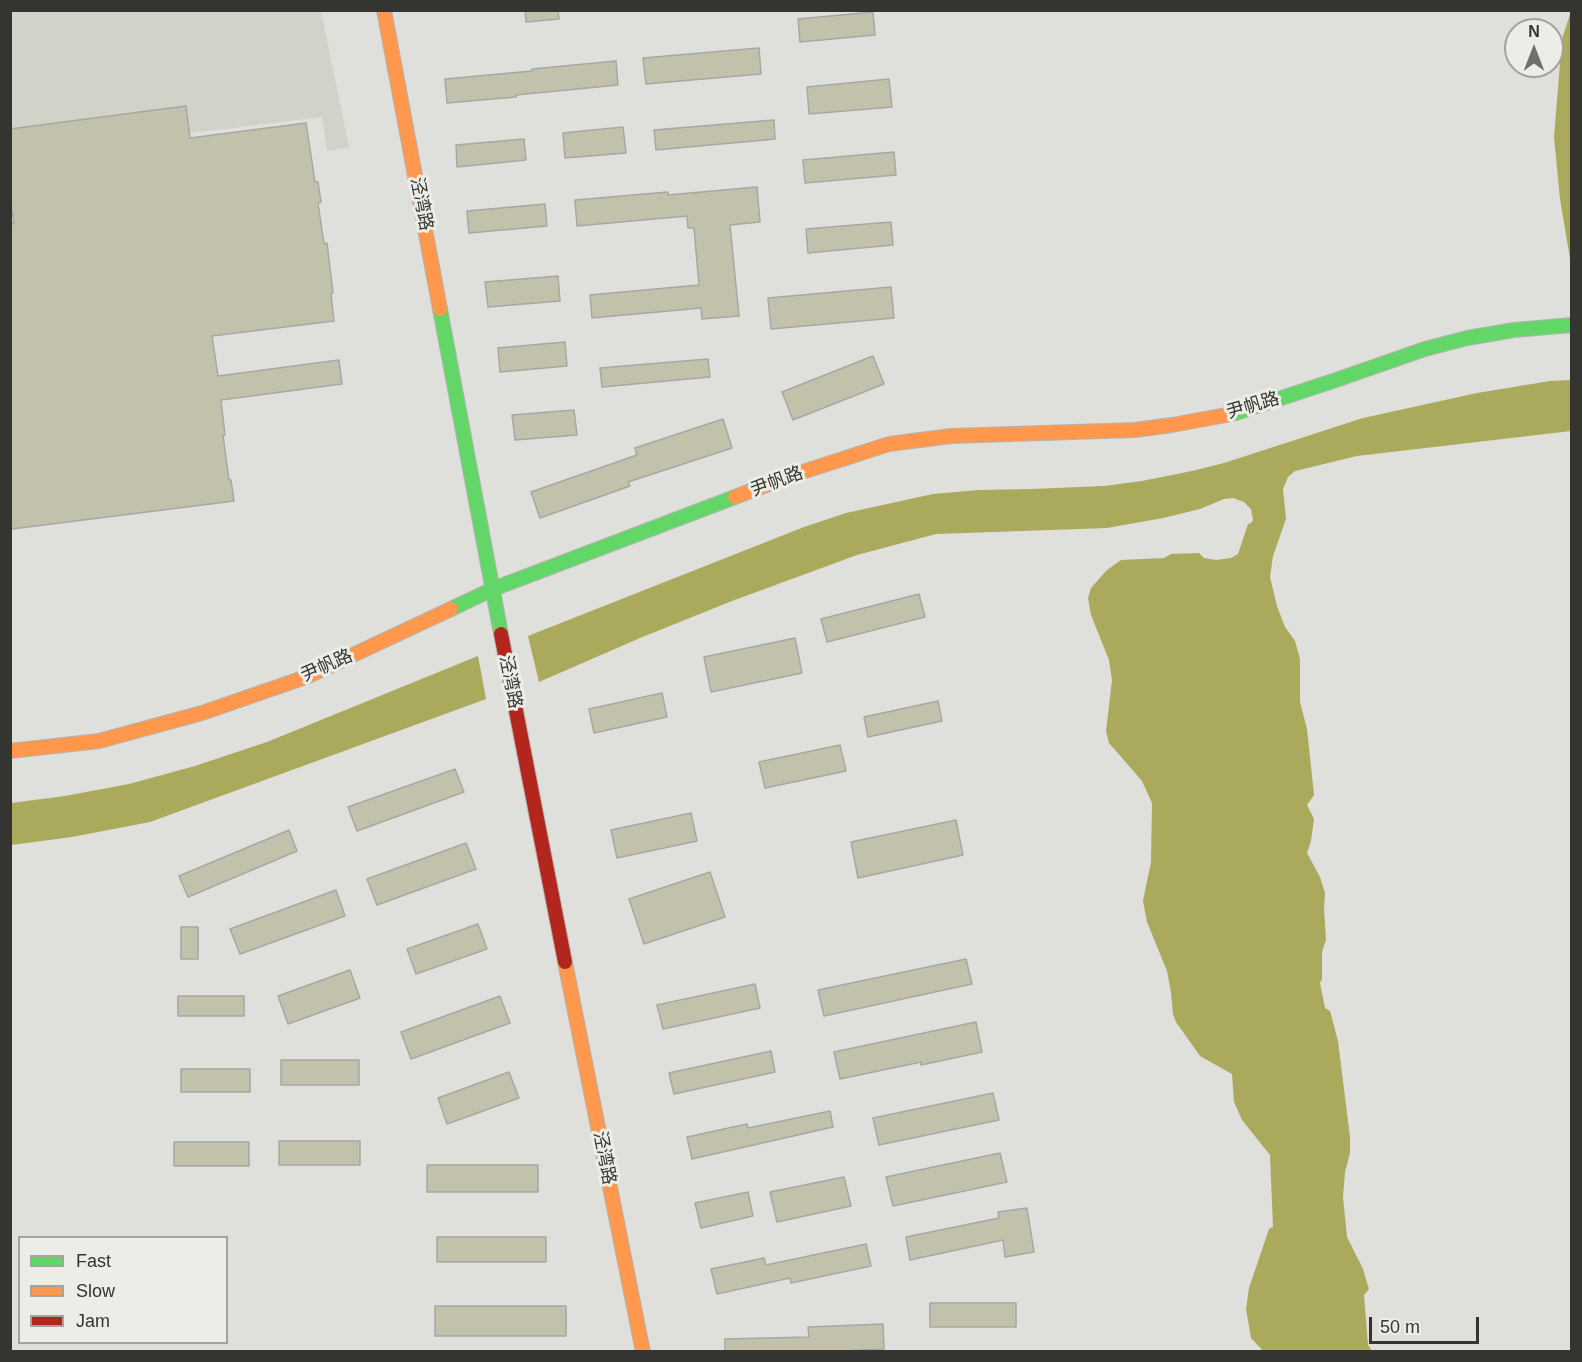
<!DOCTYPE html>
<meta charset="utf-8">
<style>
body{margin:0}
#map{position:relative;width:1582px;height:1362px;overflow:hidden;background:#dfdfdb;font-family:Helvetica,sans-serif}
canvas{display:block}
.frame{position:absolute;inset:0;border:12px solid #343431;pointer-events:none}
.legend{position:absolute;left:18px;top:1236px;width:210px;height:108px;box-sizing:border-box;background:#edede7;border:2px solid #a3a39e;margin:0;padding:8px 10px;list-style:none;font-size:18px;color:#343431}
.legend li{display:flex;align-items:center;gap:12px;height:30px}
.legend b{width:30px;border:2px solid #a3a39e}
.north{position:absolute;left:1504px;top:18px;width:60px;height:60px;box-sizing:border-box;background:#edede7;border:2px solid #a3a39e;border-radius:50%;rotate:0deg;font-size:16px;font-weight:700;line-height:24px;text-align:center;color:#343431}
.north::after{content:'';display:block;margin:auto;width:21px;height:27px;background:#70706c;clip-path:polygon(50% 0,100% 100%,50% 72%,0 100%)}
.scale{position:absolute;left:1369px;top:1317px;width:110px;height:27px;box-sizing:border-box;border:3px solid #343431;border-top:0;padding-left:8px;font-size:18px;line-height:21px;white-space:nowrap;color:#343431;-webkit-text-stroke:4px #edede7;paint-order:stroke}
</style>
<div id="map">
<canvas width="1582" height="1362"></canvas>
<div class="frame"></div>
<ul class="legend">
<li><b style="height:8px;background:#63d668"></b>Fast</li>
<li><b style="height:8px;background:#ff974d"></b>Slow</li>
<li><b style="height:8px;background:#b3261e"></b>Jam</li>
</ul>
<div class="north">N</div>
<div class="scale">50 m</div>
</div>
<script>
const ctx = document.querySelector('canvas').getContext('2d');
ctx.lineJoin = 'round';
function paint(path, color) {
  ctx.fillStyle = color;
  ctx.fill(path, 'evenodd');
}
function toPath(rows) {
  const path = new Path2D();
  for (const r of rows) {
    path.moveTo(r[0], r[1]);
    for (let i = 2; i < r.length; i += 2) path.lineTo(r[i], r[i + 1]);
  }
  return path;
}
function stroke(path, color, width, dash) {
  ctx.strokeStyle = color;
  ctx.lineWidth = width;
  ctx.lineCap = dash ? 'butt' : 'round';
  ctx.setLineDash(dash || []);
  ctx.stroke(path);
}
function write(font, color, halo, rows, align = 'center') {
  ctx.font = font + ' Helvetica,"Noto Sans SC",sans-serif';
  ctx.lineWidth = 6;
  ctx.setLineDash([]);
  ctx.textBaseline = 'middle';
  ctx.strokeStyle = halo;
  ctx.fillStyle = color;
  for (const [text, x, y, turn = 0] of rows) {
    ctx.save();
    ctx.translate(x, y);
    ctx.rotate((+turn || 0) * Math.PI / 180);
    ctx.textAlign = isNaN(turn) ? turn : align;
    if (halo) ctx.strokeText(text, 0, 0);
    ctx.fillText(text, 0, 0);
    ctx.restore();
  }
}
const built = toPath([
 [10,11,321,11,349,147,327,151,322,117,11,155]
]);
const water = toPath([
 [1571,11,1572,11,1571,265,1560,199,1554,137,1562,39],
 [1571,380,1571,431,1357,456,1295,471,1288,477,1283,489,1286,519,1273,556,1270,577,1277,606,1285,627,1295,641,1300,659,1300,702,1307,729,1314,795,1307,805,1314,819,1311,841,1307,853,1320,877,1325,893,1324,908,1326,940,1322,952,1322,979,1320,983,1325,1008,1330,1011,1338,1041,1350,1137,1350,1153,1345,1172,1343,1197,1347,1237,1363,1269,1369,1289,1364,1295,1368,1345,1372,1351,1263,1351,1251,1338,1246,1309,1249,1288,1269,1229,1273,1227,1270,1155,1242,1120,1234,1102,1232,1074,1200,1056,1176,1022,1173,1014,1171,992,1167,971,1147,922,1143,901,1151,862,1152,803,1142,781,1109,743,1106,731,1112,680,1109,660,1091,615,1088,598,1091,588,1107,570,1121,560,1164,558,1171,554,1199,553,1204,558,1216,560,1231,558,1238,554,1248,524,1251,523,1253,520,1251,509,1244,502,1233,498,1224,499,1200,509,1163,518,1107,528,936,534,857,555,732,601,640,638,539,682,528,636,804,527,846,513,933,494,979,490,1031,489,1104,486,1142,481,1192,471,1224,463,1363,418,1477,393,1550,381],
 [478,656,486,699,150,822,72,837,11,845,11,803,65,796,129,784,195,766,267,742]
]);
const building = toPath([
 [525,10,558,10,559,19,526,22,525,10],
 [873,12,875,35,800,42,798,19,873,12],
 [759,48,761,74,646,84,643,58,759,48],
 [616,61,618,85,516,95,516,97,447,103,445,79,532,71,532,69,616,61],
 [889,79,892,107,809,114,807,87,889,79],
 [186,106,190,138,306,123,315,182,318,182,321,202,318,203,324,244,327,243,333,293,331,294,334,321,212,336,218,376,339,360,342,384,221,400,225,435,223,435,229,480,231,480,234,501,12,529,10,515,10,224,14,223,10,199,10,129,186,106],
 [774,120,775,139,656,150,654,130,774,120],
 [623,127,626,153,565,158,563,133,623,127],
 [524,139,526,160,457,167,456,145,524,139],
 [894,152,896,175,805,183,803,160,894,152],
 [757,187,760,222,730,225,739,316,702,319,701,308,592,318,590,295,699,285,694,228,688,228,687,216,577,226,575,200,668,192,668,195,757,187],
 [545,204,547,226,469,233,467,211,545,204],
 [891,222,893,245,808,253,806,229,891,222],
 [558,276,560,301,488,307,485,282,558,276],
 [891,287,894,318,771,329,768,298,891,287],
 [565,342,567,366,500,372,498,348,565,342],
 [873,356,884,384,793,420,782,392,873,356],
 [708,359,710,377,602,387,600,368,708,359],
 [574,410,577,435,515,440,512,415,574,410],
 [723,419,732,448,628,482,630,486,540,518,531,492,637,455,635,448,723,419],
 [919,594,925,617,827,642,821,619,919,594],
 [795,638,802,673,711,692,704,657,795,638],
 [662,693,667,717,594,733,589,709,662,693],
 [938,701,942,721,868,737,864,717,938,701],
 [840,745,846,771,765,788,759,762,840,745],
 [455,769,464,792,357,831,348,807,455,769],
 [691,813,697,841,617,858,611,830,691,813],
 [956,820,963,855,858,878,851,842,956,820],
 [289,830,297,851,188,897,179,876,289,830],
 [466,843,476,869,377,905,367,879,466,843],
 [710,872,725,917,644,944,629,899,710,872],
 [336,890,345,916,240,954,230,929,336,890],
 [478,924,487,949,416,974,407,949,478,924],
 [181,927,198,927,198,959,181,959,181,927],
 [966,959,972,984,824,1016,818,990,966,959],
 [350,970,360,998,288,1024,278,996,350,970],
 [755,984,760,1008,663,1029,657,1005,755,984],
 [178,996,244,996,244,1016,178,1016,178,996],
 [500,996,510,1023,411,1059,401,1032,500,996],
 [976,1022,982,1052,921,1065,921,1062,840,1079,834,1052,976,1022],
 [771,1051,775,1072,674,1094,669,1073,771,1051],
 [281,1060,359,1060,359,1085,281,1085,281,1060],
 [181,1069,250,1069,250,1092,181,1092,181,1069],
 [509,1072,519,1098,447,1124,438,1098,509,1072],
 [993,1093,999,1120,879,1145,873,1118,993,1093],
 [830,1111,833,1127,692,1159,687,1137,747,1124,748,1128,830,1111],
 [279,1141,360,1141,360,1165,279,1165,279,1141],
 [174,1142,249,1142,249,1166,174,1166,174,1142],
 [1000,1153,1007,1182,893,1206,886,1177,1000,1153],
 [427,1165,538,1165,538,1192,427,1192,427,1165],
 [844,1177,851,1206,777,1222,770,1192,844,1177],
 [748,1192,753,1216,701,1228,695,1203,748,1192],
 [1027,1208,1034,1252,1005,1257,1003,1240,910,1260,906,1237,999,1218,998,1212,1027,1208],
 [437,1237,546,1237,546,1262,437,1262,437,1237],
 [866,1244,871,1266,791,1283,790,1278,717,1294,711,1269,764,1258,766,1265,866,1244],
 [930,1303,1016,1303,1016,1327,930,1327,930,1303],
 [435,1306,566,1306,566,1336,435,1336,435,1306],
 [883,1324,884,1349,819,1352,725,1352,725,1339,809,1337,808,1327,883,1324]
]);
const fast = toPath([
 [440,309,501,634],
 [1226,415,1236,413,1336,380,1425,349,1467,338,1514,330,1572,325],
 [451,609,493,589,735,497]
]);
const slow = toPath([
 [384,10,440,309],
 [735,497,787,477,889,444,951,436,1135,430,1172,425,1226,415],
 [10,751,99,741,202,713,306,677,451,609],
 [565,962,643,1352]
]);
const jam = toPath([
 [501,634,565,962]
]);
const streetNames = [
 ["泾湾路",421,204,79],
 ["尹帆路",1253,406,-16],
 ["尹帆路",777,482,-20],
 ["尹帆路",327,666,-24],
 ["泾湾路",510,682,79],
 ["泾湾路",604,1158,79]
];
paint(built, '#d1d2c8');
paint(water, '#aaa95c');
paint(building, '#c2c2ac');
stroke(building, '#a7a7a4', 1.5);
stroke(fast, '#b5b5b2', 16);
stroke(slow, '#b5b5b2', 16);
stroke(jam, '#b5b5b2', 16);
stroke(fast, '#63d668', 14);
stroke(slow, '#ff974d', 14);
stroke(jam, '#b3261e', 14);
write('18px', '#343431', '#edede7', streetNames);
</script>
